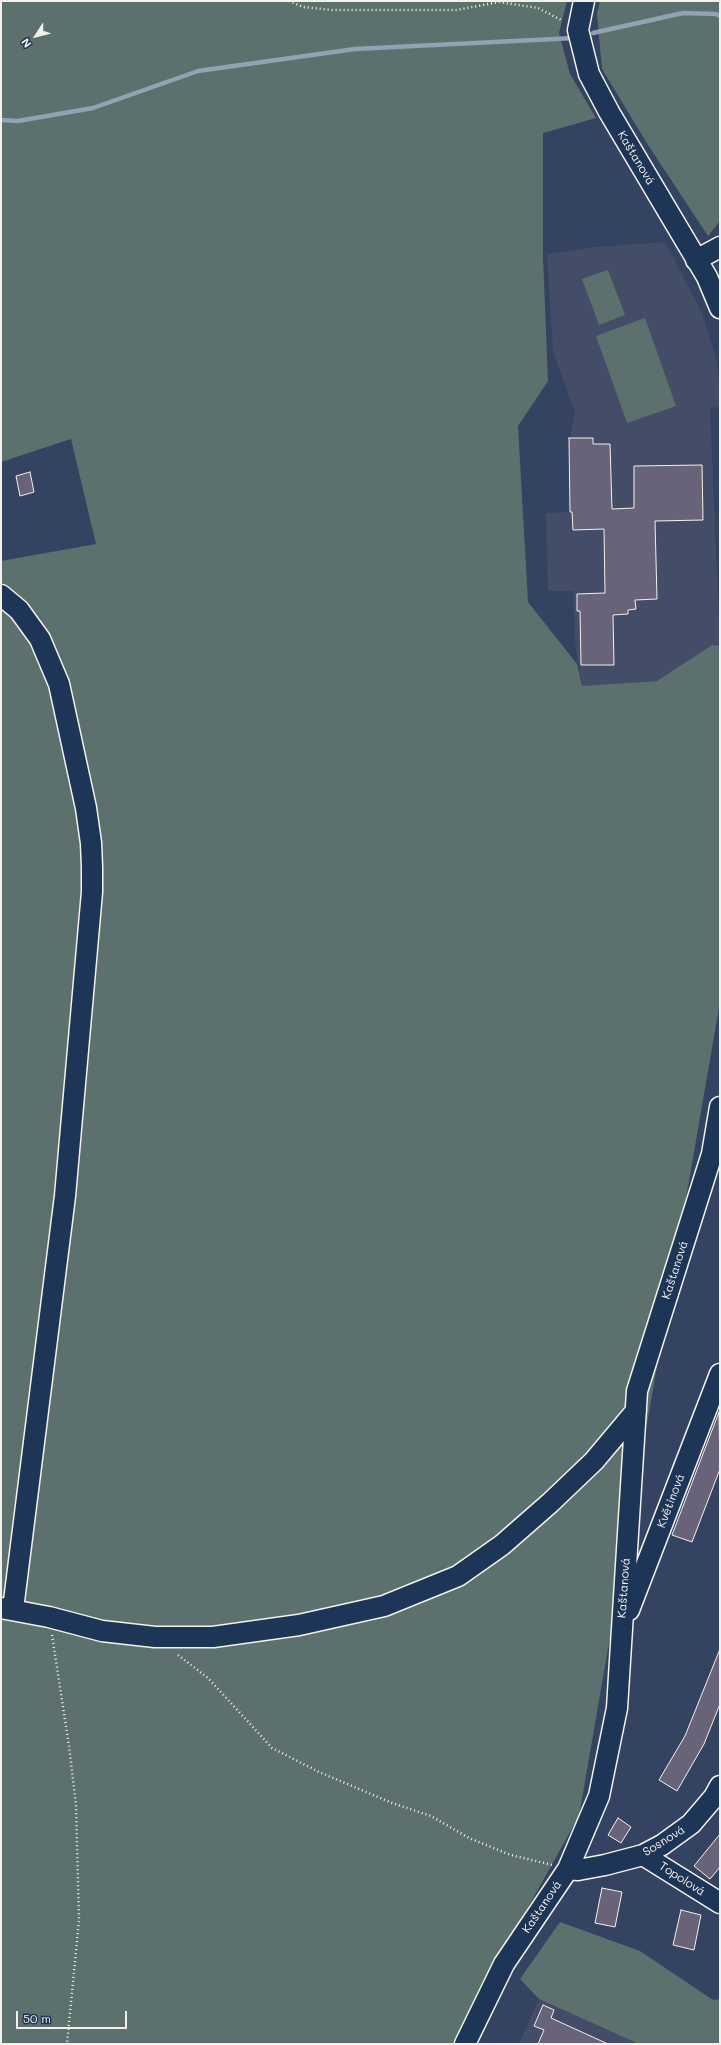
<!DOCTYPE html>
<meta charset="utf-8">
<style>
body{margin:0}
#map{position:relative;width:721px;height:2045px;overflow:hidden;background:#344361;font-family:Mali,sans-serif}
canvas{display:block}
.frame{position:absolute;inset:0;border:2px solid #f4f1e8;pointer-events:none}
.north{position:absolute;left:16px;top:16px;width:40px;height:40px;-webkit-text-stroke:3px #1d3557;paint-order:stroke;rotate:234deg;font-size:11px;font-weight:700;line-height:16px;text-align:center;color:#f4f1e8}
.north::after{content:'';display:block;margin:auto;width:14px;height:18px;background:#f4f1e8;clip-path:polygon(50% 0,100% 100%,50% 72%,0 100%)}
.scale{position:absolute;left:16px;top:2011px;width:111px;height:18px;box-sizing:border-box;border:2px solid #f4f1e8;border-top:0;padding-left:5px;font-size:12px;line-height:14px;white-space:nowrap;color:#f4f1e8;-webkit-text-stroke:3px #1d3557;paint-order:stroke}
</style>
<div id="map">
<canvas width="721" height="2045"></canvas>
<div class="frame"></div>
<div class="north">N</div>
<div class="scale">50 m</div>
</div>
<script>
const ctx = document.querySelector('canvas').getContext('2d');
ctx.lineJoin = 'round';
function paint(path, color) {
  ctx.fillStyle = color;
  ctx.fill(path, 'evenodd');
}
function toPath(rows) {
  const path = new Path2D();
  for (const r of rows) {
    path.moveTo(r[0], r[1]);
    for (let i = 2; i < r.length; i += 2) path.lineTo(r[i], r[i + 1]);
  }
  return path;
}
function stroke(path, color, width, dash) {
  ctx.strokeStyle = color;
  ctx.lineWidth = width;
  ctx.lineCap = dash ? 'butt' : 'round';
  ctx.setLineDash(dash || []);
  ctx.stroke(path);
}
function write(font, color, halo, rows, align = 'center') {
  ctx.font = font + ' Mali,sans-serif';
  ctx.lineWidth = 3;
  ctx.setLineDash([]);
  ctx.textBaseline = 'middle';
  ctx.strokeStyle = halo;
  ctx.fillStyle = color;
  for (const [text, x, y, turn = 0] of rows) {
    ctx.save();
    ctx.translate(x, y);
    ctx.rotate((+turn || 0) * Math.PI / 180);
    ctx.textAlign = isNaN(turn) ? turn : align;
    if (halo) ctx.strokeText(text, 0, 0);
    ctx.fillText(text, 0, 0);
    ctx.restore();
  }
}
const built = toPath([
 [665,242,702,313,716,359,720,387,720,407,710,408,720,646,712,645,657,681,582,686,575,642,573,591,548,591,546,513,572,512,570,438,575,413,553,351,547,254,595,247],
 [539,1999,639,2044,519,2044]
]);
const green = toPath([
 [1,1,567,1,559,33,570,74,596,118,543,133,543,257,548,381,518,426,528,602,577,664,582,686,657,681,712,645,720,646,720,1002,579,1816,498,1961,458,2044,1,2044,1,561,96,544,71,439,1,462],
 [600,1,720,1,720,221,708,236,648,145,602,69,597,14],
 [608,270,625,315,599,325,582,279],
 [645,318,676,406,627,423,596,336],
 [560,1922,640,1951,713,2000,720,1999,720,2044,639,2044,539,1999,520,1979]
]);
const stream = toPath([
 [593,33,683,13,716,14,720,16],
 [1,120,18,121,93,108,198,71,355,49,574,38]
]);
const building = toPath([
 [569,438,593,438,593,444,610,444,612,509,634,508,634,466,702,465,703,520,655,521,657,599,635,600,636,609,628,610,628,614,613,615,614,665,581,665,580,611,577,611,577,594,605,593,604,529,573,530,572,512,570,512,569,438],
 [30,472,34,492,20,496,16,476,30,472],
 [719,1412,720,1469,692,1542,672,1535,719,1412],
 [720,1649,720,1704,704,1744,677,1791,659,1780,685,1736,720,1649],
 [618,1818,631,1827,621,1843,608,1835,618,1818],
 [720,1834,720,1867,710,1879,694,1866,720,1834],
 [602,1888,622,1892,615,1927,595,1923,602,1888],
 [681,1910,701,1915,694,1950,673,1945,681,1910],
 [543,2005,554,2010,551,2018,608,2044,538,2044,544,2030,534,2026,543,2005]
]);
const path = toPath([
 [289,1,303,7,332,10,457,10,499,2,538,8,563,21],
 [52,1635,69,1746,76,1805,79,1920,67,2044],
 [178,1655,208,1678,272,1748,319,1772,392,1803,431,1816,469,1838,511,1855,552,1865]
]);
const minor = toPath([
 [584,1,578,30,589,74,609,112,707,277,720,308],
 [696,260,720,247],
 [1,595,19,610,40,639,59,684,86,808,91,843,92,867,92,892,65,1196,13,1609],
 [1,1608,49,1617,102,1631,155,1637,213,1637,299,1625,384,1606,458,1576,502,1545,550,1503,594,1461,636,1411],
 [629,1610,720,1374],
 [643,1855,720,1903],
 [568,1869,578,1870,605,1865,643,1855,662,1845,691,1824,714,1797,720,1786],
 [465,2044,504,1964,568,1869,599,1796,617,1708,637,1391,712,1154,720,1107]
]);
const streetNames = [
 ["Kaštanová",636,158,59],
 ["Kaštanová",675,1270,-72],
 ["Květinová",671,1501,-69],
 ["Kaštanová",624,1588,-86],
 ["Sosnová",664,1841,-32],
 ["Topolová",682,1879,33],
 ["Kaštanová",542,1907,-56]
];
paint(built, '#444d68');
paint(green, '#5c716d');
stroke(stream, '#90a2b3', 4.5);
paint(building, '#686378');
stroke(building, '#f4f1e8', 1);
stroke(minor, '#f4f1e8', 23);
stroke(path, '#f4f1e8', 2.5, [1, 3]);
stroke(minor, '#1d3557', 20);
write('12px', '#f4f1e8', '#1d3557', streetNames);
</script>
